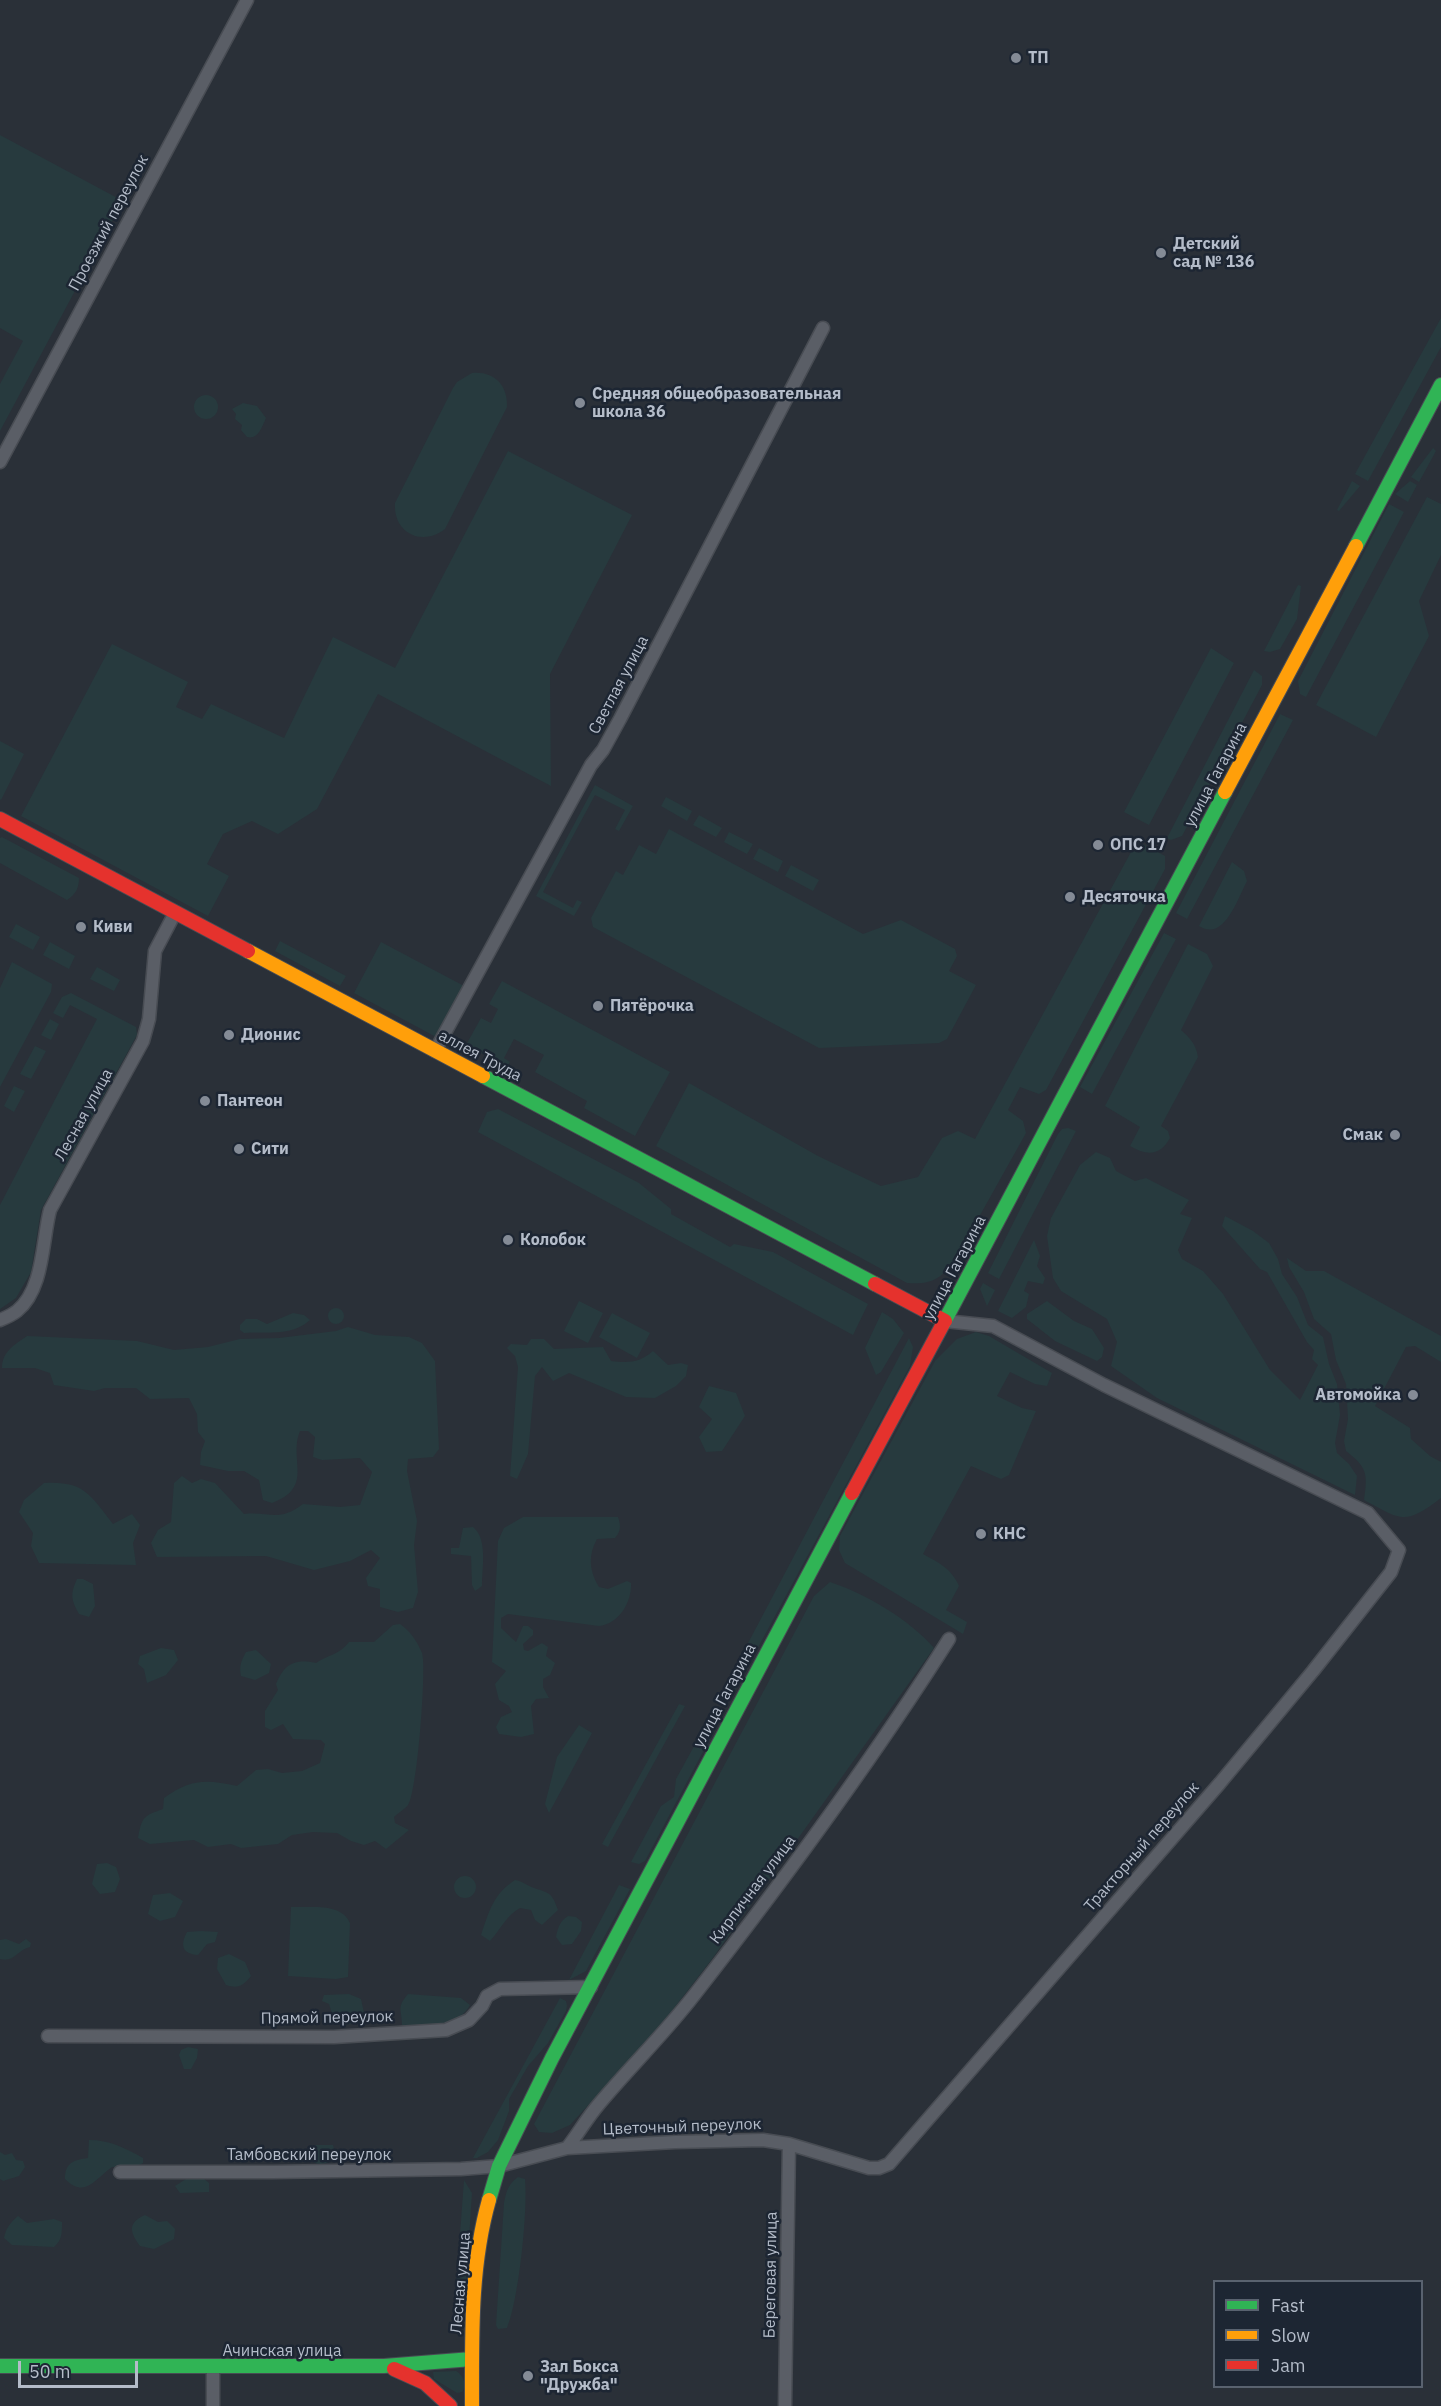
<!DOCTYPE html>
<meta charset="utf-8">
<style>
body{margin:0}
#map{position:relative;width:1441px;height:2406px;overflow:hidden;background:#2a3038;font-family:"IBM Plex Sans",sans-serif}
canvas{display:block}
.legend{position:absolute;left:1213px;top:2280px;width:210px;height:108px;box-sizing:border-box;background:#1d2633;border:2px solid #59626f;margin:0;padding:8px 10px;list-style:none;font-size:18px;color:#b4bcc9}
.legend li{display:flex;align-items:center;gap:12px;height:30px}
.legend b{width:30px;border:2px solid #59626f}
.scale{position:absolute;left:18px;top:2361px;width:120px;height:27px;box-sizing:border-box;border:3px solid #b4bcc9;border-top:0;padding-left:8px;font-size:18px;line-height:21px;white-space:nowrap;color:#b4bcc9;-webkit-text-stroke:4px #1d2633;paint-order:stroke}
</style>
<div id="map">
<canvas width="1441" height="2406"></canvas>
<ul class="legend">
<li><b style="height:8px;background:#30b455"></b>Fast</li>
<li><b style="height:8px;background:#ff9f0a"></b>Slow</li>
<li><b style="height:8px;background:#e5322d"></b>Jam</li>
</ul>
<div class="scale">50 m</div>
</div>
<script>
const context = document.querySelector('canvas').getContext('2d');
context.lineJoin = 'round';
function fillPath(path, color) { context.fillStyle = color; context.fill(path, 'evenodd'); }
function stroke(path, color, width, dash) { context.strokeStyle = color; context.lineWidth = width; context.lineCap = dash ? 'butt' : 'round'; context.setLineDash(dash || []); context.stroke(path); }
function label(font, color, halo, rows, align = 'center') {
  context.font = font + ' "IBM Plex Sans",sans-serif'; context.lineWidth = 5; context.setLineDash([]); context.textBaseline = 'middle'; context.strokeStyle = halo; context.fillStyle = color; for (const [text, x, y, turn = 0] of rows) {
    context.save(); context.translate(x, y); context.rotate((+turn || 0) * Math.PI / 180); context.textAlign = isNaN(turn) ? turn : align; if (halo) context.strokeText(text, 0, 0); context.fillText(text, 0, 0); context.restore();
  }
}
const green = new Path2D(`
 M0,135L123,201L0,431V384L23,341L0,328Z
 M1441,318V347L1368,481L1355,474Z
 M472,373C494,371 508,385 507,407L445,529C422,547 393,533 395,503L453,388L457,382Z
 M194 407a12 12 0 1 1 24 0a12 12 0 1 1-24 0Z
 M243,403L257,406L266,418C262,427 258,440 247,437L241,430L242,425L235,419L236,414L232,409Z
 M1433,448L1436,451L1419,482L1411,477Z
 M508,451L632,515L550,674L551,786L378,694L317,809L278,834L252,821L223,834L207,864L229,876L208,916L21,816L112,644L188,682L176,707L202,719L211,704L284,738L333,637L395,668Z
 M1352,481L1360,486L1339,511L1337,510Z
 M1410,481L1417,485L1408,502L1395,494Z
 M1427,497L1441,504V555L1419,601L1429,636L1376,737L1316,705Z
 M1389,504L1404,512L1306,697L1300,694L1298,681Z
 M1298,585L1301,586L1297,619L1280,649L1270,652L1264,651Z
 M1211,648L1234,663L1149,825L1124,812Z
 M1254,670L1262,676V685L1182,836L1171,840L1167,838Z
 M1280,714L1293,720L1187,919L1176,913Z
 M0,741L24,754L1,800L0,799Z
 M595,785L633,806L619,831L615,829L625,810L595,795L543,892L573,908L577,900L582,902L574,916L536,896Z
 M666,797L692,811L687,821L661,806Z
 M699,815L722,828L716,837L693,825Z
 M669,829L863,934L901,920L955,949L957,956L949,971L976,985L947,1039L939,1043L819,1048L593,927L591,918L616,871L623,875L639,845L656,854Z
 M729,832L753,844L747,854L724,842Z
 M2,837L79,878C79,888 76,894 67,900L0,863V838Z
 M1137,841L1165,856V869L1046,1090L1039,1094L1020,1087L1008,1110L1023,1121L1026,1133L955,1260C941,1279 931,1285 907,1283L656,1146L689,1083L818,1156L881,1186L918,1177L942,1138L958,1131L975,1139Z
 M759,848L783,861L778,872L753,859Z
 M1232,862L1244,871L1247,881C1237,900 1224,942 1199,926Z
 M791,865L819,880L813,891L785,876Z
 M16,924L40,937L33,950L9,937Z
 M1164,933L1176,939L1092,1094L1080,1087Z
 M280,941L346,976L340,986L275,951Z
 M50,942L75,956L69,969L43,955Z
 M381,942L466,987L438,1038L354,993Z
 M1188,944L1207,954L1213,966L1181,1030C1190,1038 1196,1044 1198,1057L1161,1126L1168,1131L1170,1138C1160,1156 1147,1156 1130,1146L1140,1127L1105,1106Z
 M12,962L52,984L51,992L0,1087V988Z
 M97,967L120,980L114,991L90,979Z
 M502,981L670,1072L635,1136L584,1108L587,1101L535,1072L544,1055L514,1039L504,1058L510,1062L507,1067L466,1045L481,1018L491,1023L498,1009L489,1004Z
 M71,993L136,1027L137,1035L41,1210L31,1272L16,1298L0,1309V1205L97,1019L70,1005L63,1018L53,1013L62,997Z
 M50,1019L59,1024L51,1040L41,1035Z
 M35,1046L46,1051L31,1079L20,1074Z
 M14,1086L25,1091L14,1112L4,1106Z
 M498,1109L639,1183L671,1209V1214L730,1247L734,1244L773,1252L868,1304L853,1335L478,1132L487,1112Z
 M1068,1128L1076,1131L999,1279L988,1273L1058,1134L1062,1129Z
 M1096,1152L1110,1158L1116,1171L1135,1181L1146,1178L1189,1200L1180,1214L1192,1218L1178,1250L1182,1259L1203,1271L1223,1294L1270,1370L1300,1400L1318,1365L1312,1359L1314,1350L1307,1342L1267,1272L1260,1269L1222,1226L1225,1216L1253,1231L1269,1243L1278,1259L1282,1274L1297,1297L1308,1325L1323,1337L1329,1364L1337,1384L1340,1415L1335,1443L1337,1453L1349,1464L1357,1476L1355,1495L1157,1398L1111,1366L1117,1342L1107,1319L1061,1291L1053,1278L1047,1236L1051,1218L1080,1165Z
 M1034,1240L1040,1256L1037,1266L1045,1278L1043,1284L1028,1281L1024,1291L1029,1294L1026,1307L1012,1318L998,1311Z
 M1287,1258L1306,1271H1324L1441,1336V1362L1415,1346L1406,1347L1375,1406L1410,1428L1411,1439L1430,1456L1441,1462V1498C1404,1526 1402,1520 1364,1500C1368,1474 1367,1467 1346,1451L1344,1441L1348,1419L1346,1384L1336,1360L1331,1334L1314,1319L1304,1292L1289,1267Z
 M983,1283L995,1290L987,1306L980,1289Z
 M579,1301L603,1313L588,1343L564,1331Z
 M1047,1301L1074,1321L1092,1329L1104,1348L1102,1357L1097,1361L1055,1341L1027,1319V1314Z
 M328 1316a8 8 0 1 1 16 0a8 8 0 1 1-16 0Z
 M882,1312L893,1319L904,1333L881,1372L876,1375L865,1348Z
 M293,1313L304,1315L310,1320C291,1337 267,1331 244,1333L240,1330V1325L246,1319H257L267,1324Z
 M612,1313L650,1333L637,1358L599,1337Z
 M348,1327L375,1335L409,1337L422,1343L435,1361L439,1449L433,1457L408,1459L407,1471L417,1521L414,1545L418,1592L413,1608L398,1612L380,1607V1589L368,1586L366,1578L380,1558L371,1550L350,1561L314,1570L266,1556L157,1557L151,1543L158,1530L171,1522L174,1483L182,1476L192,1483L201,1479L215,1483L244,1514C270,1511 278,1523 303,1504L340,1507L360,1505L372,1472L360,1458L322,1460L313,1457L315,1437L308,1431H300C288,1460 315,1487 272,1503L263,1500L259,1480L244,1471H228L200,1465L201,1452L205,1441L198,1432L197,1414L189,1398L150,1399L136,1388H105L94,1391L54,1385L50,1373L35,1368H2C2,1352 14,1345 27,1336L137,1341L174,1350L208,1347L240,1339L279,1338L336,1331Z
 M976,1332L989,1336L1052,1373L1047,1386L1035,1384L1010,1372L997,1396L1022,1408L1036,1411L1009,1475L1001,1479L971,1466L923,1554C939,1563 951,1568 959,1586L946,1610L967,1622L963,1634L845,1563L839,1550L840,1536L935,1361L957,1339Z
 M909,1338L913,1347L910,1366L734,1692L729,1700L723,1702L718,1700Z
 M531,1339H544L554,1349L603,1347L611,1361C629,1363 639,1363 653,1351L668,1365L681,1363L688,1365L686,1376L676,1386L655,1398L626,1397L569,1373L553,1381L542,1367L535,1376L528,1454L517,1479L510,1476L518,1367L515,1356L507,1348L511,1344L527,1345Z
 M709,1386L736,1393L745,1416L722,1451L706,1452L699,1437L712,1419L699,1407Z
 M44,1483C85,1481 90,1495 113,1524L132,1514L140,1525L133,1543L136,1565L39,1563L31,1546L33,1533L19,1512L24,1500Z
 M523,1517H618C621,1526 621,1531 615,1538L597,1539C588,1555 589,1571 599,1587L608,1589L627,1581L631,1583C632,1602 619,1624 599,1626L508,1614L501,1618V1628L516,1642L523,1626H528L533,1630V1635L523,1644L524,1650L528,1651L542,1643L548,1647L546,1656L555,1663L550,1675L543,1679V1687L549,1698L536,1699L531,1706L534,1734L521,1737L499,1734L496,1727L501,1717L512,1712L509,1706L499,1700L495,1684L506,1671L492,1662L498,1541L504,1528Z
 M473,1527C488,1539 482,1568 482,1586L475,1591L472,1585L471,1556L451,1554V1548H459L463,1528Z
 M77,1579H83L93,1584L95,1606L89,1617L79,1614C71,1600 70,1594 77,1579Z
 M830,1582C866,1594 909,1619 934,1648L712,1959L658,2029L570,2125L552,2133L539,2132L534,2124L814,1596Z
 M400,1624C411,1632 417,1641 422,1653C427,1667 417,1794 408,1805C405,1809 398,1813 394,1817L395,1823L409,1830L386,1849L375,1841L364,1845L351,1841L337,1833L313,1832L292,1835L278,1844L241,1848L231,1844L208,1847L194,1840L150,1844L138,1838C142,1817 143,1816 163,1809L164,1798C190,1779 206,1779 237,1786L256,1770L268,1769L282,1773L302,1771L320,1763L325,1744L321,1740L293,1739L283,1724L271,1730L265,1727V1711L278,1690L276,1684C285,1663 295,1659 316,1663C330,1654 339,1655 349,1642H374L393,1625Z
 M161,1648L174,1650L178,1660L166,1675L147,1683L144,1669L138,1664L140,1656Z
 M256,1650L271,1664L269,1673L255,1680L241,1676C239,1666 241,1661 246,1652Z
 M679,1704L685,1706L608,1847L602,1844Z
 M709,1719L714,1725V1731L645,1861L639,1864L631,1862L661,1806L674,1797L676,1779Z
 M579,1725L592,1733L549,1813L545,1804L557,1757Z
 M107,1863L116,1867L120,1879L115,1892L100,1894L92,1884L97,1864Z
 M454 1887a11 11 0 1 1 22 0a11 11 0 1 1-22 0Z
 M515,1880C523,1881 527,1886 534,1888C550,1893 552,1893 558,1910L542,1925L535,1920L531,1910L520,1908C507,1915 500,1930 490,1941L481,1935C489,1912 493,1894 515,1880Z
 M619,1885L630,1889L586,1971L569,1980Z
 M170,1893L183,1901L175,1917L160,1921L148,1914L153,1895Z
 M291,1907C310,1908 341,1902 350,1923L348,1977L336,1979L288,1976Z
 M568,1916L576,1917L582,1922L581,1931L572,1944L562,1945L556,1937C558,1927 560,1921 568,1916Z
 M201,1931L218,1932L215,1942L207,1944L198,1955C182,1954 180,1945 187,1932Z
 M6,1939L19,1944L26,1939L31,1943L30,1947C17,1950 14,1963 0,1959V1940Z
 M229,1954L245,1962L251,1976C243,1986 238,1989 226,1985L217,1969L218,1958Z
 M349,1994L361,1999L364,2013L358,2022L346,2025L335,2023L329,2004L322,2001L324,1995Z
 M408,1994L461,1998L470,2005C457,2029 425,2025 402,2025C402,2009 396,2008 408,1994Z
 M560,1998L566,2001L567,2006L566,2011L548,2043L528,2066L509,2099V2111L498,2140L488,2152L477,2158H473Z
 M188,2047L198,2049L197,2058L191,2069H184L179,2055L181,2050Z
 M89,2140C110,2140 125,2148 143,2158V2163L137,2166L112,2167C95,2179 85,2199 65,2179C65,2163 73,2160 88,2158Z
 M316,2145H333L336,2157C326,2166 318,2166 307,2159Z
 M0,2152L5,2155L12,2153L16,2160L23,2161L25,2167L19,2176L3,2181L0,2179Z
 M518,2177L525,2179C528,2210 519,2300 507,2328L498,2329L496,2325L504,2203C506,2192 508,2184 518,2177Z
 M203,2178L209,2183V2192L180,2193L175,2186L186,2179Z
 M464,2180L472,2193L464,2316L454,2315Z
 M145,2215L158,2222L167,2221L175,2229L174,2239L154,2249L140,2246C130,2232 127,2223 145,2215Z
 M18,2216L27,2223L54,2219L62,2222C62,2233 62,2240 54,2247L12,2245L4,2238C6,2228 10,2223 18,2216Z
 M456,2371C463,2375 468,2385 462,2392L457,2393L434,2379L433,2372Z`);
const street = new Path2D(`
 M0,462L247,0
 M435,1051L591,765L603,750L620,719L823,328
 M0,1320C5,1318 12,1315 17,1311C44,1289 42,1241 50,1210L143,1041L149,1019L155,951L175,913
 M48,2036L334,2037L446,2030L469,2020L482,2006L487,1996L500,1989L591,1987
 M567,2148C578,2134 587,2118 599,2104C630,2067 665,2033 695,1994C784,1880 871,1762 949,1639
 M120,2172H273L461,2169L499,2166L567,2148L675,2142L763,2140L789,2144L869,2168H879L889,2164L1220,1783L1313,1671L1391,1572L1399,1550L1368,1513L1104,1385L993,1326L945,1321
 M213,2406V2367
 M785,2406L789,2144`);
const fast = new Path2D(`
 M1356,546L1441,385
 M483,1076L875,1284
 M943,1324L1225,792
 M489,2200L499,2166L552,2058L852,1493
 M0,2366H384L472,2359`);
const slow = new Path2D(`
 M1225,792L1356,546
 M248,951L483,1076
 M472,2406C472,2338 470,2267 489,2200`);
const jam = new Path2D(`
 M0,819L248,951
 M875,1284L945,1321
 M852,1493L943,1324
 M394,2369L425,2383L450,2406`);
const markers = [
 [1016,58,6,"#848b96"],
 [1161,253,6,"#848b96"],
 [580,403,6,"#848b96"],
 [1098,845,6,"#848b96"],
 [1070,897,6,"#848b96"],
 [81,927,6,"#848b96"],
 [598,1006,6,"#848b96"],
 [229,1035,6,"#848b96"],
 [205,1101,6,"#848b96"],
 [1395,1135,6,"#848b96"],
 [239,1149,6,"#848b96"],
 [508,1240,6,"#848b96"],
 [1413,1395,6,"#848b96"],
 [981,1534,6,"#848b96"],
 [528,2376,6,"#848b96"]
];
const poiNames = [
 ["ТП",1028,58],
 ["Детский",1173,244],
 ["сад № 136",1173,262],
 ["Средняя общеобразовательная",592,394],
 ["школа 36",592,412],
 ["ОПС 17",1110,845],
 ["Десяточка",1082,897],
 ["Киви",93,927],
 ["Пятёрочка",610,1006],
 ["Дионис",241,1035],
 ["Пантеон",217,1101],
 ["Смак",1383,1135,"right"],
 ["Сити",251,1149],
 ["Колобок",520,1240],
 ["Автомойка",1401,1395,"right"],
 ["КНС",993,1534],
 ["Зал Бокса",540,2367],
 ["\"Дружба\"",540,2385]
];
const streetNames = [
 ["Проезжий переулок",109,223,-62],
 ["Светлая улица",619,685,-62],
 ["улица Гагарина",1216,775,-62],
 ["аллея Труда",480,1056,28],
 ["Лесная улица",84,1115,-61],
 ["улица Гагарина",955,1268,-62],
 ["улица Гагарина",725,1696,-62],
 ["Тракторный переулок",1142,1847,-49],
 ["Кирпичная улица",753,1890,-53],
 ["Прямой переулок",327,2018,-1],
 ["Цветочный переулок",682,2127,-2],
 ["Тамбовский переулок",309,2155],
 ["Береговая улица",771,2275,-89],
 ["Лесная улица",461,2283,-85],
 ["Ачинская улица",282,2351]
];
fillPath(green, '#273a3e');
stroke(street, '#484c53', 15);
stroke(fast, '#484c53', 16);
stroke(slow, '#484c53', 16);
stroke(jam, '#484c53', 16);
stroke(street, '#5a5e66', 12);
stroke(fast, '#30b455', 14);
stroke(slow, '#ff9f0a', 14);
stroke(jam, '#e5322d', 14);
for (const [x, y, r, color] of markers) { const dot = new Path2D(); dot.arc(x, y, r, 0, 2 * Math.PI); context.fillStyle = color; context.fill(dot); stroke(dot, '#1d2633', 2); }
label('bold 16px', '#b4bcc9', '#1d2633', poiNames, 'left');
label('16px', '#b4bcc9', '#1d2633', streetNames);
</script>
